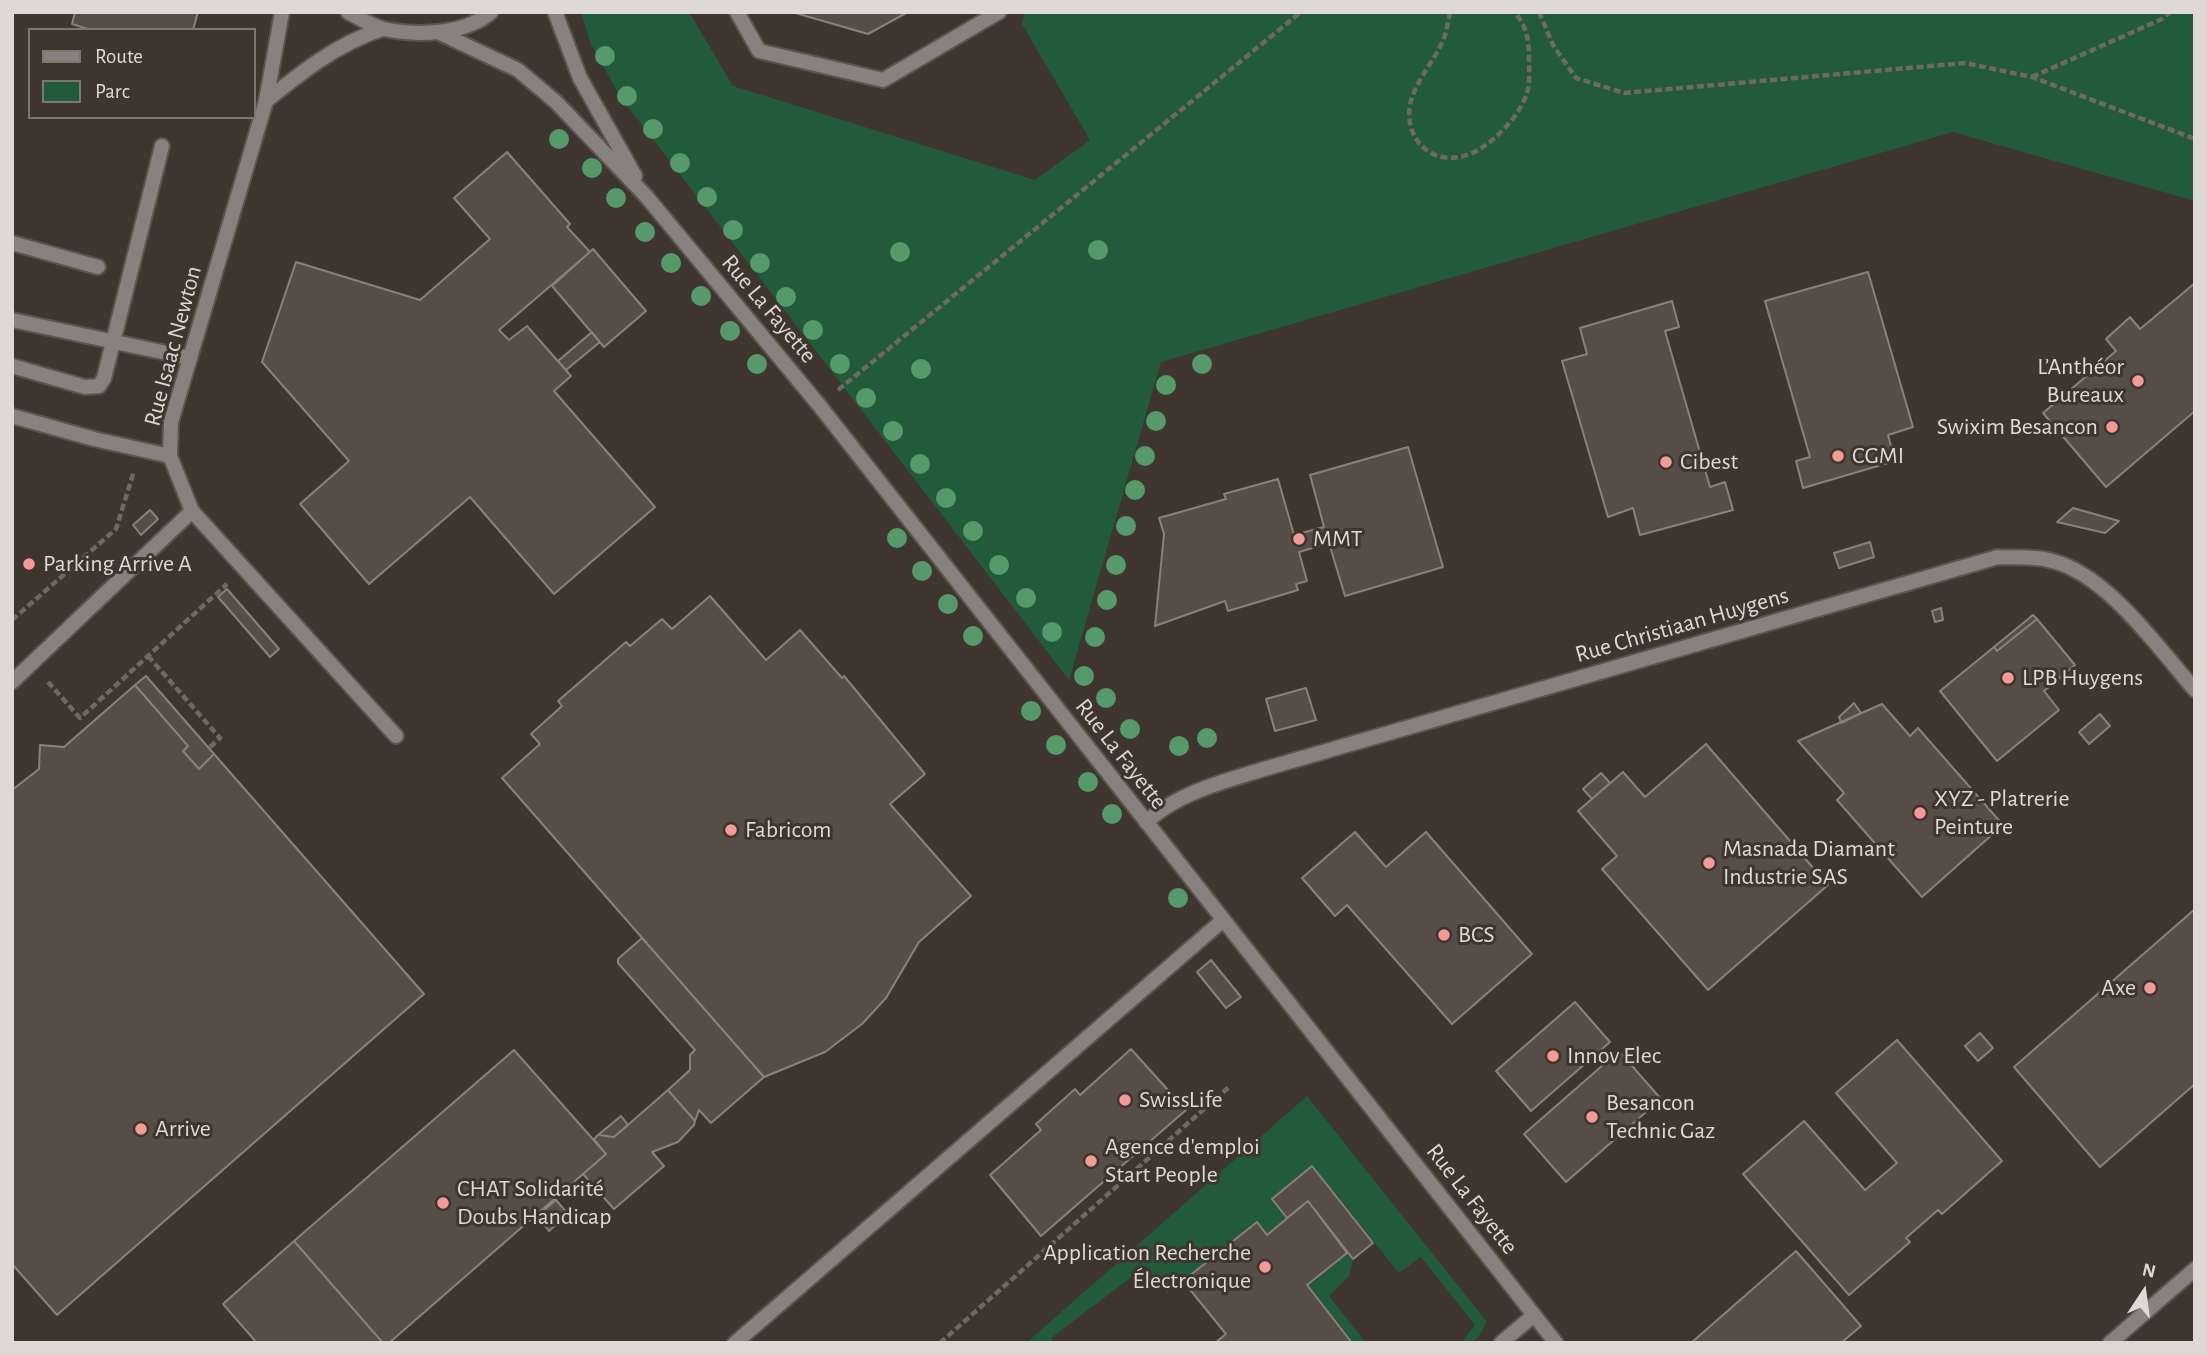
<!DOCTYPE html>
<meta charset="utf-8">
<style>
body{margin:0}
#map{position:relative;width:2207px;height:1355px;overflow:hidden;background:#3e352e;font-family:"Alegreya Sans",sans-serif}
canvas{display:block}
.frame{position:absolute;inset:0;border:14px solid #ded9d4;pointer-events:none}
.legend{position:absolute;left:28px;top:28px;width:228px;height:91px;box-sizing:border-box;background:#3e352e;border:2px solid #7e7770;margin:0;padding:9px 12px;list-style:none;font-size:21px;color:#ded9d4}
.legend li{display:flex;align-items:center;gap:14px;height:35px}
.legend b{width:35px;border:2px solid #7e7770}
.north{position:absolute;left:2109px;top:1257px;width:70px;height:70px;-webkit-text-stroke:5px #3e352e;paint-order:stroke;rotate:13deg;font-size:19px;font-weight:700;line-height:28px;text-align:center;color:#ded9d4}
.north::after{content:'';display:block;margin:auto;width:24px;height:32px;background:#ded9d4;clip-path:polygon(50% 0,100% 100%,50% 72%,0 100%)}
</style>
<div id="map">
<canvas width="2207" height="1355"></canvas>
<div class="frame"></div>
<ul class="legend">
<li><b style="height:9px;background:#878180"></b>Route</li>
<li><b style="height:19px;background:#215b39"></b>Parc</li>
</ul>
<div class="north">N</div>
</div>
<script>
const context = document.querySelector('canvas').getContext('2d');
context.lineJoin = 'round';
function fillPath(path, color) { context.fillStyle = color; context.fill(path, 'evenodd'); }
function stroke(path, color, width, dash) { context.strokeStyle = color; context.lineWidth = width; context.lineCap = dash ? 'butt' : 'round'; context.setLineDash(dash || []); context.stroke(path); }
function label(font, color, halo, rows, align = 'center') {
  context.font = font + ' "Alegreya Sans",sans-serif'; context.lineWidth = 6; context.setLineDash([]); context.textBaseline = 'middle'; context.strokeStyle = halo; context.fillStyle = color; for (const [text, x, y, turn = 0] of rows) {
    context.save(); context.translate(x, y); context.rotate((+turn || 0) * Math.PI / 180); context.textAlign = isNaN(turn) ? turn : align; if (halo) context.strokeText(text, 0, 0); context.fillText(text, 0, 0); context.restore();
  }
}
const green = new Path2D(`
 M581,12H689L733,86L1035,180L1090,140L1022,24L1025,12H2195V201L1953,132L1161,362L1069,680L619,95L591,44Z
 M1307,1096L1487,1322C1479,1336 1478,1343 1461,1343L1475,1325L1421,1257L1399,1273L1312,1166L1272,1198L1287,1218L1267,1235L1257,1222L1167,1293L1146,1266L1051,1338L1054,1343H1026Z
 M1347,1253L1353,1259L1349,1276L1329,1296L1366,1343H1352L1307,1285Z`);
const building = new Path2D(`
 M75,12H198L193,30H91L72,24Z
 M792,12H908L868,34Z
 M507,152L570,224L567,227L590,252L499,330L509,340L527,326L571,376L554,391L655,507L554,594L470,497L369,584L300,504L349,461L262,362L296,262L420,300L490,239L454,198Z
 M593,249L646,311L604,347L552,286Z
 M1868,272L1913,427L1888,435L1895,461L1803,488L1796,461L1810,457L1765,301Z
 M2195,283V411L2106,487L2043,413L2116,351L2106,339L2130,317L2140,329Z
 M1672,301L1679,327L1665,331L1710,487L1725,482L1733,510L1640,535L1633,508L1608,517L1562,361L1587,354L1580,328Z
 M592,332L600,342L566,370L558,361Z
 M1408,447L1443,567L1345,596L1329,543L1299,552L1307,581L1296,584L1298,590L1228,611L1225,601L1155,626L1164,534L1159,518L1226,499L1224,494L1278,479L1294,535L1324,527L1310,475Z
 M2073,508L2119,521L2105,533L2057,522Z
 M150,510L158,519L141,535L133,525Z
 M1870,542L1874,557L1839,568L1834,553Z
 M227,589L279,649L270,657L218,597Z
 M710,596L766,660L800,630L842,678L844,676L925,774L890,804L971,896L919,942L886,998L862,1024L825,1052L764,1077L502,778L540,744L531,734L562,706L558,701L626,642L630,646L662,619L672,629Z
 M1941,608L1943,620L1935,622L1932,611Z
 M2033,615L2037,619L1997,651L1994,647Z
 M2037,619L2075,665L2044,691L2059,710L1997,761L1940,691L1994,647L1997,651Z
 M146,676L214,754L199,769L183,751L188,746L135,685Z
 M135,685L188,746L183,751L199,769L214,754L424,994L57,1315L12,1264V790L39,769L40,745L64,747Z
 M1306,688L1316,720L1275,731L1266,699Z
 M1854,703L1861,713L1841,723L1839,717Z
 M1882,704L1910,736L1918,728L2003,825L1922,897L1837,800L1844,793L1798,741Z
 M2100,714L2110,726L2089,744L2079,732Z
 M1706,744L1828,885L1708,990L1602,869L1617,856L1578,811L1623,772L1645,797Z
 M1601,773L1610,783L1592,799L1583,789Z
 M1355,832L1386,867L1426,832L1532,954L1452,1024L1347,905L1335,916L1302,878Z
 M2195,909V1084L2100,1167L2014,1067Z
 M642,938L764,1077L711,1123L699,1110L695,1121L668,1090L690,1070V1055L695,1050L618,963V959Z
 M1211,960L1241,997L1226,1008L1197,972Z
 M1575,1002L1610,1042L1531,1111L1496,1071Z
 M1980,1033L1993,1048L1978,1061L1965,1046Z
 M1897,1040L2002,1161L1942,1214L1938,1210L1906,1238L1910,1242L1849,1295L1743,1174L1804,1121L1865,1190L1897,1163L1836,1093Z
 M1131,1049L1186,1110L1041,1236L990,1175L1041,1130L1036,1124L1075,1089L1080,1095Z
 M514,1050L606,1154L389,1343H383L294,1241Z
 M1619,1051L1661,1099L1566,1182L1524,1134Z
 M668,1090L695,1121L694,1125L678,1142L652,1152L664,1166L614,1209L583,1174L606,1154L594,1139L598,1135L614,1137Z
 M621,1116L628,1125L614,1137L598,1135Z
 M1312,1166L1373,1243L1353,1259L1308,1201L1287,1218L1272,1199Z
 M556,1200L568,1214L549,1231L537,1216Z
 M1308,1201L1347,1253L1307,1285L1352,1343H1215L1226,1334L1183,1281L1257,1222L1267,1235Z
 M294,1241L383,1343H257L223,1304Z
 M1796,1251L1861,1326L1841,1343H1691Z`);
const path = new Path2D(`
 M1450,12C1448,21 1447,30 1444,38C1435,61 1415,81 1410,105C1404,141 1434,168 1470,154C1492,145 1520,116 1527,93C1530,83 1529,72 1529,61C1529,42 1528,27 1514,12
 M1539,12L1553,45L1576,78L1624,93L1965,63L2032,77L2195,139
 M2032,77L2162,19L2170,12
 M838,390L1301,12
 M12,620L116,529L134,471
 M148,656L220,738L209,748
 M48,682L80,718L227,584
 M940,1343L1229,1087`);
const lane = new Path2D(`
 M737,12L759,51L883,80L999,12
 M12,243L98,267
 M12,320L190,358
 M12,366L85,387L99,386L104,378L162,146
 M12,416L94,439L170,456
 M12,682L192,511
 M735,1343L1222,921
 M1501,1343L1534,1315`);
const street = new Path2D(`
 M282,12L266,101L171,422L170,456L192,511L396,736
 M348,12C359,18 372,26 384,29C416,36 465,35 491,12
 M555,12L580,78L635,176
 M440,33L518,70L556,102L646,196L819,405L1556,1343
 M266,101C303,71 337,44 382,29
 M1146,822C1180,792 1222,782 1264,769L1998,557C2015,558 2036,556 2052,561C2107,574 2159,649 2195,690
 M2110,1343L2195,1269`);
const trees = [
 [605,56],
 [627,96],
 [653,129],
 [559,139],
 [680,163],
 [592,168],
 [707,197],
 [616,198],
 [733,230],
 [645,232],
 [1098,250],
 [900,252],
 [671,263],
 [760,263],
 [701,296],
 [786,297],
 [813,330],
 [730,331],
 [757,364],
 [840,364],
 [1202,364],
 [921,369],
 [1166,385],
 [866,398],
 [1156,421],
 [893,431],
 [1145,456],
 [920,464],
 [1135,490],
 [946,498],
 [1126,526],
 [973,531],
 [897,538],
 [999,565],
 [1116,565],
 [922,571],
 [1026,598],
 [1107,600],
 [948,604],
 [1052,632],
 [973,636],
 [1095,637],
 [1084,676],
 [1106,698],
 [1031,711],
 [1130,729],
 [1207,738],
 [1056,745],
 [1179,746],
 [1088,782],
 [1112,814],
 [1178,898]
];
const markers = [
 [2138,381,7,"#f59b97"],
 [2112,427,7,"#f59b97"],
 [1838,456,7,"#f59b97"],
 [1666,462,7,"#f59b97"],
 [1299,539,7,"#f59b97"],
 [29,564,7,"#f59b97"],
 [2008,678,7,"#f59b97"],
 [1920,813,7,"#f59b97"],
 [731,830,7,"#f59b97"],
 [1709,863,7,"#f59b97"],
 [1444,935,7,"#f59b97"],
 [2150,988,7,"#f59b97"],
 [1553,1056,7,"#f59b97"],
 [1125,1100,7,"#f59b97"],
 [1592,1117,7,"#f59b97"],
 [141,1129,7,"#f59b97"],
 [1091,1161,7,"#f59b97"],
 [443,1203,7,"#f59b97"],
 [1265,1267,7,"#f59b97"]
];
const streetNames = [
 ["Rue La Fayette",769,309,50],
 ["Rue Isaac Newton",173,346,-75],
 ["Rue Christiaan Huygens",1682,625,-16],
 ["Rue La Fayette",1121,754,52],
 ["Rue La Fayette",1472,1199,52]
];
const poiNames = [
 ["L’Anthéor",2124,367,"right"],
 ["Bureaux",2124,395,"right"],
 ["Swixim Besancon",2098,427,"right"],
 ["CGMI",1852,456],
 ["Cibest",1680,462],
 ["MMT",1313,539],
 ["Parking Arrive A",43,564],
 ["LPB Huygens",2022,678],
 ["XYZ - Platrerie",1934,799],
 ["Peinture",1934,827],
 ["Fabricom",745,830],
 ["Masnada Diamant",1723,849],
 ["Industrie SAS",1723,877],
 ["BCS",1458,935],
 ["Axe",2136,988,"right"],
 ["Innov Elec",1567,1056],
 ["SwissLife",1139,1100],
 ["Besancon",1606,1103],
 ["Technic Gaz",1606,1131],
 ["Arrive",155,1129],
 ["Agence d'emploi",1105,1147],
 ["Start People",1105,1175],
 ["CHAT Solidarité",457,1189],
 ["Doubs Handicap",457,1217],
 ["Application Recherche",1251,1253,"right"],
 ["Électronique",1251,1281,"right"]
];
fillPath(green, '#215b39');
fillPath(building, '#564d46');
stroke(building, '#8b8179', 2);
stroke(lane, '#5b534c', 18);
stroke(street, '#5b534c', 18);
stroke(path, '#706962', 4.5, [7, 3.5]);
stroke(lane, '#878180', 14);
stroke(street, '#878180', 14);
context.fillStyle = '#56996b';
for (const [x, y] of trees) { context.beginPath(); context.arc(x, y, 10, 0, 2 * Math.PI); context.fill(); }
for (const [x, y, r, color] of markers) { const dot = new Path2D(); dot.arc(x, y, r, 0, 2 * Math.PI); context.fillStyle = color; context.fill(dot); stroke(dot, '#3e352e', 2.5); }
label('24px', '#ded9d4', '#3e352e', streetNames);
label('24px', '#ded9d4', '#3e352e', poiNames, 'left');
</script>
